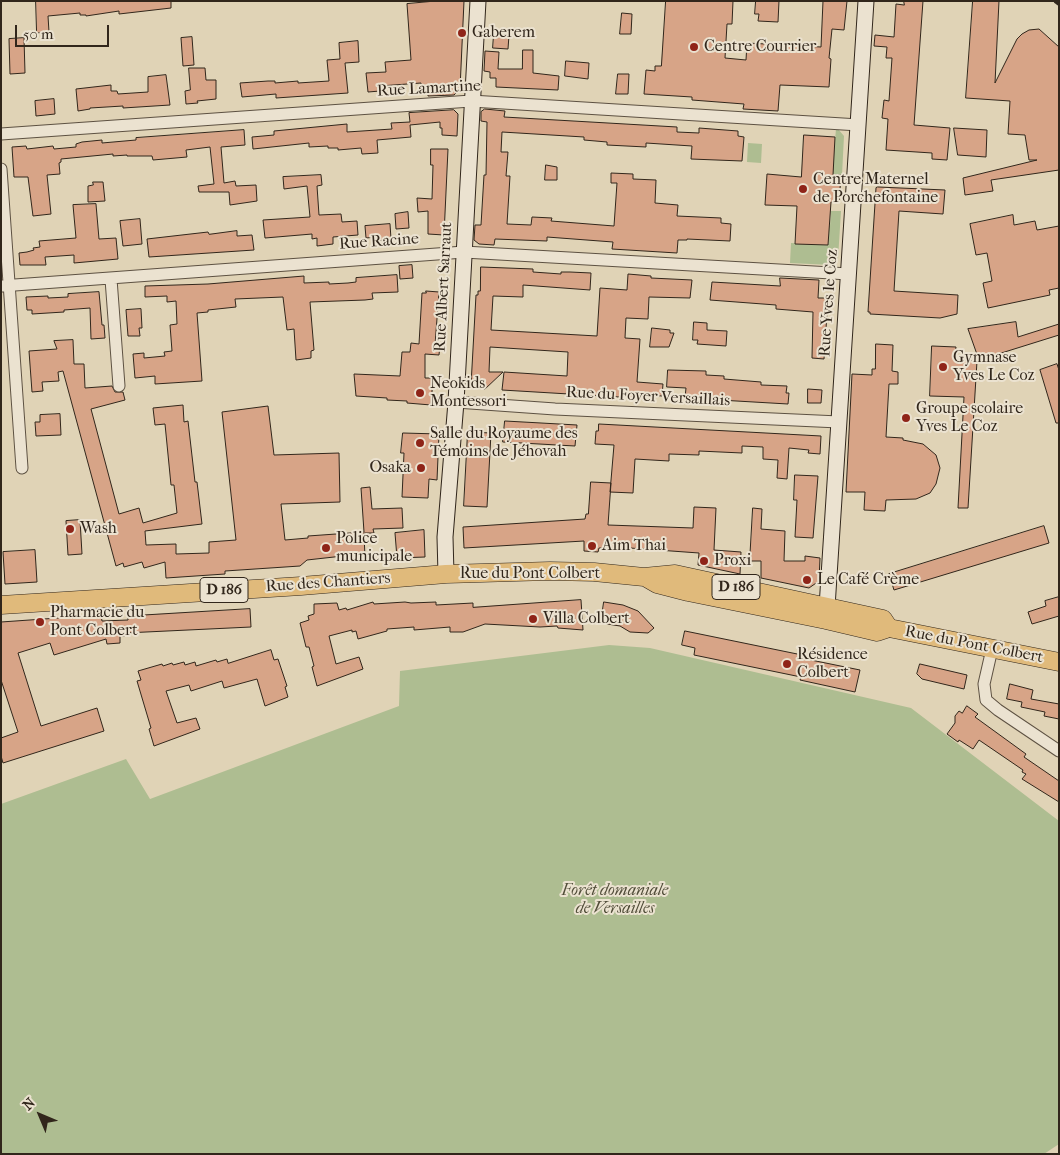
<!DOCTYPE html>
<meta charset="utf-8">
<style>
body{margin:0}
#map{position:relative;width:1060px;height:1155px;overflow:hidden;background:#e0d3b6;font-family:"IM FELL French Canon",serif}
canvas{display:block}
.frame{position:absolute;inset:0;border:2px solid #31261b;pointer-events:none}
.north{position:absolute;left:15px;top:1090px;width:50px;height:50px;-webkit-text-stroke:4px #ebe2d0;paint-order:stroke;rotate:315deg;font-size:14px;font-weight:700;line-height:20px;text-align:center;color:#31261b}
.north::after{content:'';display:block;margin:auto;width:18px;height:22px;background:#31261b;clip-path:polygon(50% 0,100% 100%,50% 72%,0 100%)}
.scale{position:absolute;left:15px;top:25px;width:94px;height:22px;box-sizing:border-box;border:2px solid #31261b;border-top:0;padding-left:6px;font-size:15px;line-height:18px;white-space:nowrap;color:#31261b;-webkit-text-stroke:4px #ebe2d0;paint-order:stroke}
</style>
<div id="map">
<canvas width="1060" height="1155"></canvas>
<div class="frame"></div>
<div class="north">N</div>
<div class="scale">50 m</div>
</div>
<script>
const context = document.querySelector('canvas').getContext('2d');
context.lineJoin = 'round';
function fillPath(path, color) { context.fillStyle = color; context.fill(path, 'evenodd'); }
function stroke(path, color, width, dash) { context.strokeStyle = color; context.lineWidth = width; context.lineCap = dash ? 'butt' : 'round'; context.setLineDash(dash || []); context.stroke(path); }
function label(font, color, halo, rows, align = 'center') {
  context.font = font + ' "IM FELL French Canon",serif'; context.lineWidth = 4; context.setLineDash([]); context.textBaseline = 'middle'; context.strokeStyle = halo; context.fillStyle = color; for (const [text, x, y, turn = 0] of rows) {
    context.save(); context.translate(x, y); context.rotate((+turn || 0) * Math.PI / 180); context.textAlign = isNaN(turn) ? turn : align; if (halo) context.strokeText(text, 0, 0); context.fillText(text, 0, 0); context.restore();
  }
}
const green = new Path2D(`
 M836,129H838L844,136L842,175L818,174L834,151Z
 M748,143L762,144L761,163L747,162Z
 M831,211H841L838,259L831,265L790,263L791,243L828,245L829,232H826V226H830Z
 M609,645L650,648L911,708L1059,821V1144L1044,1154H1V804L126,759L150,799L399,706L400,671Z`);
const building = new Path2D(`
 M36,1H171V8L119,14V11L86,16V15H80V13L48,16L49,32L37,33Z
 M436,1H464L460,89L454,95L428,96V86L422,87L421,83L380,86V91L368,92L366,73L386,72L385,62L411,60L407,4Z
 M666,1H733L732,24H727L725,58L746,60L747,43L821,47L823,1H847L844,30L832,29L829,58L831,59L829,87L780,85L778,111L743,109L744,104L692,100V97L644,94L646,70L655,71V66H661Z
 M756,1H779L778,22L758,21L759,14H755Z
 M904,1H923L914,125L950,128L947,160L932,159V153L886,150L888,119L882,118L884,100L889,101L892,58H886L887,47L874,46L875,35L894,37L896,4L904,5Z
 M973,1H999L995,83L1017,39L1022,34L1029,30L1039,29L1059,47V170L991,180L993,191L965,195L963,178L1037,160H1029L1025,135L1008,134L1010,101L966,98Z
 M622,13L632,14L631,34H620Z
 M494,34L509,35L508,49L493,48Z
 M192,37L194,65L183,66L181,38Z
 M24,38L25,73L10,74L9,39Z
 M358,41L359,62L345,63L348,93L276,98V94L242,97L240,83L268,81H275V83L298,81V83L329,81L327,60L340,59L339,43Z
 M523,50H533V73L559,76L558,90L496,87V78H490V72L484,71L485,51L499,52L498,69H522Z
 M566,61L589,63L588,79L565,76Z
 M189,68H205L206,80H216V99L197,101L198,103L186,104L185,91L190,90Z
 M618,74H629L628,94H616Z
 M166,75L170,105L123,108V106L90,108V109L78,111L76,89L111,85V91H117L118,94L148,92V77Z
 M54,99L55,114L36,116L35,101Z
 M485,109L505,111L504,117L677,127V132L699,133V128L738,131V136L744,137L742,161L691,159L692,146L646,143V147L607,145V142L584,140V137L502,132L501,152H508L506,176H510L507,224L531,225L532,217L552,218L551,221L614,226L617,183H611V173L633,174V179L656,180L655,203L678,205L677,216L721,218V223L731,224L730,241L687,239V240H678L677,253L612,249L613,242L547,237V241L495,239L494,245L479,244L474,240L475,225H481L484,175H486L487,122L481,121V112Z
 M454,110L458,114L457,136L442,135V128H440V122L410,125L411,137L377,140L378,153L362,154L361,148L338,150V148H328V146L309,147V143L253,149L252,137L274,135V131L347,124V132L392,129L391,123L410,122L409,113Z
 M954,128L987,130L986,157L958,155Z
 M244,130L245,145L221,147L224,183L235,181L236,186L256,185L257,201L230,205L229,192H199L198,186L214,184L210,147L186,150L187,157L153,160L152,156H127V155L113,156V154L61,159V162L59,163L60,174L47,175L51,214L33,216L28,177H14L12,147L26,146L27,149L53,146L54,149L76,147V144L82,142L102,140V143L136,140V138Z
 M804,135L835,137L833,175H841L839,203L831,202L828,245L795,244L797,206L765,205L767,174L801,177Z
 M431,149H448L444,235L428,234V211L418,212L417,198L432,199L433,165H431Z
 M546,165L557,167V180H545Z
 M321,175L322,185L317,186L319,215L341,214L342,222L357,221L358,235L333,237V244L317,246V238L312,239V234L265,238L263,220L310,217L307,186L284,189L283,177Z
 M93,182H103L105,201L88,202V186L93,185Z
 M878,187L945,190L943,214L899,211L894,291L958,295L957,314L940,318L870,314V312H868L876,188Z
 M96,204L99,239L116,238L118,259L74,263V255L45,257L46,265H20L19,253L27,252L34,250L33,248L40,247L39,241L76,238L73,205Z
 M408,212L409,228L396,229L395,214Z
 M1013,215L1014,225L1035,221L1037,230L1059,226V288L1049,290L1050,295L988,308L983,283L992,281L987,253L976,255L970,224Z
 M140,219L142,244L123,246L120,221Z
 M390,224L391,239L376,241V237L366,238L365,226Z
 M237,231V236L252,235L254,250L149,257L147,239L208,232L209,234Z
 M412,265L413,278L400,279L399,266Z
 M481,267L533,269V272L561,274V272H570L591,273L590,290L523,285V297L493,296L491,330L597,336L600,288L627,290L628,274L651,276V278L692,280L690,298L649,297L648,319L626,318L625,338L640,339L637,382L663,384L662,396L636,394V398L502,390L504,372L567,376L568,352L490,347L489,372H503L485,389L474,388L471,385L476,295H478V291H480Z
 M397,275L398,292L372,293L373,299L365,300L310,302L314,350L311,351V358L296,360L294,329L287,330L283,297L235,299L236,307L208,310V312L197,313L202,381L155,384V376L135,378L133,354L144,353V358L165,356L164,352L172,351L170,325L177,324L176,301L167,302V296L145,297V286L208,284L304,276V283L329,282V284L348,283L356,282V278Z
 M780,278L819,280L818,298H828L824,359L812,358L813,312L776,309V305L710,300L712,282L780,286Z
 M426,291L439,292L435,345H440L439,355L425,354V378H433L431,405L407,403V401L387,400V398L356,396L354,374L400,376L402,352H410L411,343L419,344L422,293H426Z
 M99,292L102,325H104L105,338L91,339L90,308L64,310V312L32,314V310H27L26,297L48,296V298L68,297V294Z
 M141,309L142,328H139L140,336H128L126,310Z
 M694,322L707,323V330L727,331L726,346L697,344L698,340H693Z
 M1016,322L1018,337L1059,324V335L979,360L968,329Z
 M652,328L670,330V333H674L669,347H650Z
 M73,340L74,364H84L85,388L112,386L115,392H123L125,400L91,409L119,514L139,508L143,523L177,513L174,485H171L165,424L155,425L153,408L183,405L184,422L188,421L195,482H197L202,524L145,531L146,545L176,544V554L209,553V542L236,540L222,412L268,406L274,455L339,453L340,502L281,504L285,540L308,538V536L364,532L361,488L370,487L372,509L402,508L403,528L373,529L374,533H364L365,558L343,560V556L307,560L300,566L225,571V574L166,578L165,562L144,568L142,562L124,567L123,563L116,566L63,371L58,372L59,381L42,382L43,391L32,392L29,351L57,349L54,341Z
 M876,344L893,345L892,371L898,372V384H889L886,437L903,438V440L923,444L936,455L940,468L936,484L930,493L916,499L886,500L885,511L864,510L865,492H846L852,374L872,375V369H875Z
 M932,346L956,347L955,360L977,361L968,508H958L964,397L930,396Z
 M1057,364L1059,370V423H1056L1040,370Z
 M668,370L706,371V375L724,376V379L761,382V385L787,386L786,393H789L788,404L685,398L686,388L667,387Z
 M808,389L822,390L821,403H808Z
 M60,414L61,435L36,436L35,422H40V415Z
 M505,421L577,425L575,446L503,442Z
 M599,424L821,436L820,454L808,453L809,450L789,448L787,479L777,478L778,460L763,459V447L742,446V453L699,451V455L669,454V461L635,459L633,493L610,492L614,445L595,444L596,431H598Z
 M468,432L491,433L487,507L464,506Z
 M403,433L439,434L437,480L429,479L428,498L402,497L404,453H401Z
 M795,475L818,476L813,538L795,537L797,500H794Z
 M591,482L611,483L608,525L693,528L694,507L716,508L714,550L741,552L740,574L698,565L699,553L616,547L615,549L599,548L598,552L584,551V541L464,548L463,527L585,519L586,514H588Z
 M753,508L762,509L761,529L785,531L784,561H805V556L820,558L819,581L809,588L761,578V561H750Z
 M80,520L82,554L68,555L66,521Z
 M1044,526L1049,543L894,590L889,574Z
 M424,530L425,557L397,558L395,533Z
 M35,550L37,582L5,584L3,552Z
 M1059,597V616L1032,624L1028,612L1046,606L1045,601Z
 M581,600L583,630L558,628L557,626L540,627L485,624L463,632H450V627L414,630V627L387,629V631L358,639L356,631L352,632V630L329,636L336,664L359,657L363,669L317,686L312,667L314,666L309,647H306L300,623L309,620L308,616L314,614V604L337,603L339,610L346,608L347,610L373,602L374,604L405,602L411,603L436,602V605L473,603V607Z
 M604,602L623,605L638,611L654,628L648,633L630,632L620,626L601,623Z
 M250,609L251,627L125,633V636H120V643L107,644L106,639L54,655L50,643L18,653L41,726L97,708L104,731L3,763L1,756V738L18,732L1,680V622L101,615L102,621L128,620V613H137L138,615Z
 M685,631L807,656L806,659L860,670L855,692L800,680L801,677L694,655L695,648L682,645Z
 M271,650L274,660L278,659L287,686L285,687L288,697L265,706L257,679L224,688L222,681L191,691L189,685L166,691L177,723L196,718L200,729L154,746L149,729L151,728L137,681L141,680L138,671L162,664L163,666L172,663L173,665L184,662L185,665L195,662L196,666L216,660L217,662L227,659L228,663Z
 M920,664L967,675L964,689L922,679L917,674Z
 M1010,684L1033,690L1031,699L1059,704V719L1044,716L1045,712L1021,707L1022,702L1007,699Z
 M967,706L978,714L975,717L1026,754L1024,757L1059,781V802L1022,779L1026,774L1022,772L1023,770L979,740L973,749L959,740L958,742L947,734L955,723V716L959,711L962,713Z`);
const street = new Path2D(`
 M1,134L471,101L859,125
 M1,169L22,468
 M111,279L119,386
 M1,286L464,252L849,274
 M456,402L555,409L839,422
 M992,649L984,684L986,700L998,710L1059,751`);
const secondary = new Path2D(`
 M446,574L445,537L456,402L478,1
 M827,607L866,1`);
const primary = new Path2D(`
 M645,577L657,584L688,592L826,620L877,632L889,628L1059,662
 M1,605L301,586L446,574L550,571L594,572L644,577L675,574L883,619L889,628`);
const rail = new Path2D(`
 M1055,1L1059,4`);
const markers = [
 [462,33,5,"#8f2418"],
 [694,47,5,"#8f2418"],
 [803,189,5,"#8f2418"],
 [943,367,5,"#8f2418"],
 [420,393,5,"#8f2418"],
 [906,418,5,"#8f2418"],
 [420,443,5,"#8f2418"],
 [421,468,5,"#8f2418"],
 [70,529,5,"#8f2418"],
 [592,546,5,"#8f2418"],
 [326,548,5,"#8f2418"],
 [704,561,5,"#8f2418"],
 [807,580,5,"#8f2418"],
 [533,619,5,"#8f2418"],
 [40,622,5,"#8f2418"],
 [787,664,5,"#8f2418"]
];
const shields = [
 [736,587,48],
 [224,590,48]
];
const shieldNames = [
 ["D 186",736,587],
 ["D 186",224,590]
];
const poiNames = [
 ["Gaberem",472,33],
 ["Centre Courrier",704,47],
 ["Centre Maternel",813,180],
 ["de Porchefontaine",813,198],
 ["Gymnase",953,358],
 ["Yves Le Coz",953,376],
 ["Neokids",430,384],
 ["Montessori",430,402],
 ["Groupe scolaire",916,409],
 ["Yves Le Coz",916,427],
 ["Salle du Royaume des",430,434],
 ["Témoins de Jéhovah",430,452],
 ["Osaka",411,468,"right"],
 ["Wash",80,529],
 ["Police",336,539],
 ["municipale",336,557],
 ["Aim Thai",602,546],
 ["Proxi",714,561],
 ["Le Café Crème",817,580],
 ["Pharmacie du",50,613],
 ["Pont Colbert",50,631],
 ["Villa Colbert",543,619],
 ["Résidence",797,655],
 ["Colbert",797,673]
];
const streetNames = [
 ["Rue Lamartine",429,89,-3],
 ["Rue Racine",379,242,-4],
 ["Rue Albert Sarraut",444,287,-87],
 ["Rue Yves le Coz",829,303,-86],
 ["Rue du Foyer Versaillais",648,397,3],
 ["Rue du Pont Colbert",530,574],
 ["Rue des Chantiers",328,583,-4],
 ["Rue du Pont Colbert",974,645,11]
];
const parkNames = [
 ["Forêt domaniale",615,891],
 ["de Versailles",615,909]
];
fillPath(green, '#aebd91');
fillPath(building, '#d7a487');
stroke(building, '#31261b', 1);
stroke(street, '#5d5142', 13);
stroke(secondary, '#31261b', 17);
stroke(primary, '#31261b', 19);
stroke(street, '#ebe2d0', 11);
stroke(secondary, '#ebe2d0', 15);
stroke(primary, '#e0ba7b', 18);
stroke(rail, '#31261b', 4, [9, 9]);
for (const [x, y, r, color] of markers) { const dot = new Path2D(); dot.arc(x, y, r, 0, 2 * Math.PI); context.fillStyle = color; context.fill(dot); stroke(dot, '#ebe2d0', 2); }
for (const [x, y, w] of shields) { const box = new Path2D(); box.roundRect(x - w / 2, y - 12.5, w, 25, 4); context.fillStyle = '#ebe2d0'; context.fill(box); stroke(box, '#31261b', 1); }
label('bold 15px', '#31261b', null, shieldNames);
label('16px', '#31261b', '#ebe2d0', poiNames, 'left');
label('16px', '#31261b', '#ebe2d0', streetNames);
label('italic 16px', '#504c38', '#ebe2d0', parkNames);
</script>
